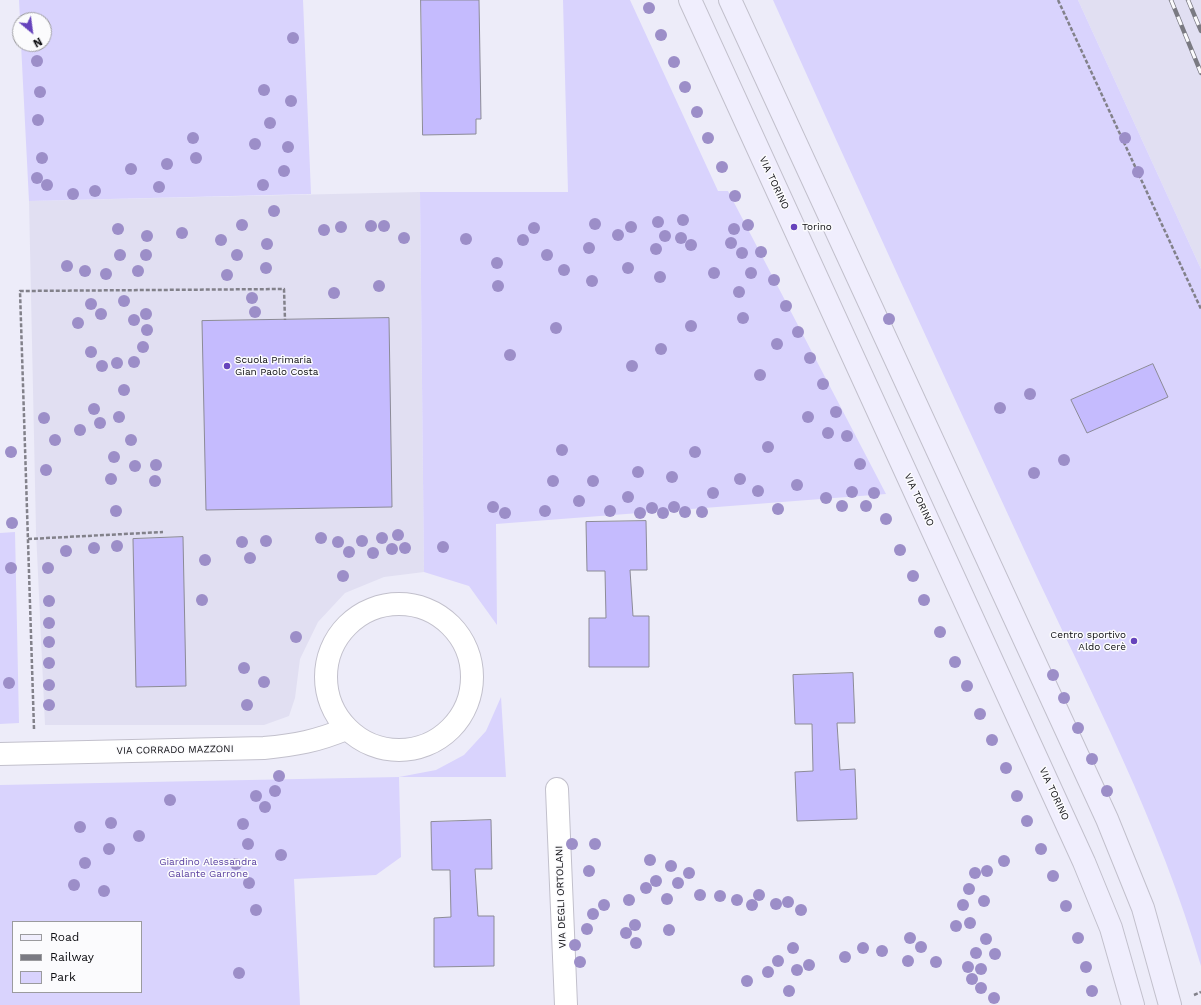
<!DOCTYPE html>
<meta charset="utf-8">
<style>
body{margin:0}
#map{position:relative;width:1201px;height:1005px;overflow:hidden;background:#edecf9;font-family:"Work Sans",sans-serif}
canvas{display:block}
.legend{position:absolute;left:12px;top:921px;width:130px;height:72px;box-sizing:border-box;background:#fbfbfd;border:1px solid #9b9b9e;margin:0;padding:5px 7px;list-style:none;font-size:12px;color:#0c0c10}
.legend li{display:flex;align-items:center;gap:8px;height:20px}
.legend b{width:20px;border:1px solid #9b9b9e}
.north{position:absolute;left:12px;top:12px;width:40px;height:40px;box-sizing:border-box;background:#fbfbfd;border:1px solid #9b9b9e;border-radius:50%;rotate:151deg;font-size:11px;font-weight:700;line-height:16px;text-align:center;color:#0c0c10}
.north::after{content:'';display:block;margin:auto;width:14px;height:18px;background:#6643bc;clip-path:polygon(50% 0,100% 100%,50% 72%,0 100%)}
</style>
<div id="map">
<canvas width="1201" height="1005"></canvas>
<ul class="legend">
<li><b style="height:5px;background:#f0eefd"></b>Road</li>
<li><b style="height:5px;background:#7a7a82"></b>Railway</li>
<li><b style="height:11px;background:#d9d3fd"></b>Park</li>
</ul>
<div class="north">N</div>
</div>
<script>
const context = document.querySelector('canvas').getContext('2d');
context.lineJoin = 'round';
function fillPath(path, color) { context.fillStyle = color; context.fill(path, 'evenodd'); }
function stroke(path, color, width, dash) { context.strokeStyle = color; context.lineWidth = width; context.lineCap = dash ? 'butt' : 'round'; context.setLineDash(dash || []); context.stroke(path); }
function label(font, color, halo, rows, align = 'center') {
  context.font = font + ' "Work Sans",sans-serif'; context.lineWidth = 3; context.setLineDash([]); context.textBaseline = 'middle'; context.strokeStyle = halo; context.fillStyle = color; for (const [text, x, y, turn = 0] of rows) {
    context.save(); context.translate(x, y); context.rotate((+turn || 0) * Math.PI / 180); context.textAlign = isNaN(turn) ? turn : align; if (halo) context.strokeText(text, 0, 0); context.fillText(text, 0, 0); context.restore();
  }
}
const built = new Path2D(`
 M1078,0H1201V269Z
 M420,192L424,572L384,577L345,593L318,622L300,659L295,698L289,716L264,725H45L36,531L29,201Z`);
const green = new Path2D(`
 M19,0H303L311,194L29,201L21,44H44V20H20Z
 M563,0H630L718,191H728L886,494L496,524L497,625L469,586L424,572L420,192H568Z
 M773,0H1078L1201,269V966C1160,824 1091,693 1029,560C943,374 857,187 773,0Z
 M15,532L19,723L0,724V533Z
 M501,697L506,777H399L401,857L376,875L294,879L300,1005H0V785L399,777L436,770L464,755L486,731ZM13,922H141V992H13Z`);
const building = new Path2D(`
 M421,0H479L481,119H476V134L423,135Z
 M389,318L392,507L206,510L202,321Z
 M1153,364L1168,397L1087,433L1071,400Z
 M646,521L647,570H630L633,616H649V667H589V618H606L605,571H587L586,522Z
 M183,537L186,686L136,687L133,539Z
 M853,673L855,723H837L840,770L855,769L857,819L797,821L795,772L813,771L812,724H795L793,675Z
 M491,820L492,869H475L478,916H494V966L434,967V918L451,917L450,870H432L431,822Z`);
const path = new Path2D(`
 M1058,0L1201,309
 M28,539L163,532
 M34,729L20,291L284,289L285,320
 M1194,995L1201,992`);
const street = new Path2D(`
 M326 677a73 73 0 1 1 146 0a73 73 0 1 1-146 0Z
 M0,754L264,748C296,745 317,741 346,729
 M557,789L566,1005`);
const secondary = new Path2D(`
 M690,0L1084,862L1111,928L1133,1005
 M730,0L1107,819L1143,908L1170,1005`);
const rail = new Path2D(`
 M1171,0L1201,73
 M1188,0L1201,31`);
const trees = [
 [649,8],
 [661,35],
 [293,38],
 [37,61],
 [674,62],
 [685,87],
 [264,90],
 [40,92],
 [291,101],
 [697,112],
 [38,120],
 [270,123],
 [193,138],
 [708,138],
 [1125,138],
 [255,144],
 [288,147],
 [42,158],
 [196,158],
 [167,164],
 [722,167],
 [131,169],
 [284,171],
 [1138,172],
 [37,178],
 [47,185],
 [263,185],
 [159,187],
 [95,191],
 [73,194],
 [735,196],
 [274,211],
 [683,220],
 [658,222],
 [595,224],
 [242,225],
 [748,225],
 [371,226],
 [384,226],
 [341,227],
 [631,227],
 [534,228],
 [118,229],
 [734,229],
 [324,230],
 [182,233],
 [618,235],
 [147,236],
 [665,236],
 [404,238],
 [681,238],
 [466,239],
 [221,240],
 [523,240],
 [731,243],
 [267,244],
 [691,245],
 [589,248],
 [656,249],
 [761,252],
 [742,253],
 [120,255],
 [146,255],
 [237,255],
 [547,255],
 [497,263],
 [67,266],
 [266,268],
 [628,268],
 [564,270],
 [85,271],
 [138,271],
 [714,273],
 [751,273],
 [106,274],
 [227,275],
 [660,277],
 [774,280],
 [592,281],
 [379,286],
 [498,286],
 [739,292],
 [334,293],
 [252,298],
 [124,301],
 [91,304],
 [786,306],
 [255,312],
 [101,314],
 [146,314],
 [743,318],
 [889,319],
 [134,320],
 [78,323],
 [691,326],
 [556,328],
 [147,330],
 [798,332],
 [777,344],
 [143,347],
 [661,349],
 [91,352],
 [510,355],
 [810,358],
 [134,362],
 [117,363],
 [102,366],
 [632,366],
 [760,375],
 [823,384],
 [124,390],
 [1030,394],
 [1000,408],
 [94,409],
 [836,412],
 [119,417],
 [808,417],
 [44,418],
 [100,423],
 [80,430],
 [828,433],
 [847,436],
 [55,440],
 [131,440],
 [768,447],
 [562,450],
 [11,452],
 [695,452],
 [114,457],
 [1064,460],
 [860,464],
 [156,465],
 [135,466],
 [46,470],
 [638,472],
 [1034,473],
 [672,477],
 [111,479],
 [740,479],
 [155,481],
 [553,481],
 [593,481],
 [797,485],
 [758,491],
 [852,492],
 [713,493],
 [874,493],
 [628,497],
 [826,498],
 [579,501],
 [842,506],
 [866,506],
 [493,507],
 [674,507],
 [652,508],
 [778,509],
 [116,511],
 [545,511],
 [610,511],
 [685,512],
 [702,512],
 [505,513],
 [640,513],
 [663,513],
 [886,519],
 [12,523],
 [398,535],
 [321,538],
 [382,538],
 [266,541],
 [362,541],
 [242,542],
 [338,542],
 [117,546],
 [443,547],
 [94,548],
 [405,548],
 [392,549],
 [900,550],
 [66,551],
 [349,552],
 [373,553],
 [250,558],
 [205,560],
 [11,568],
 [48,568],
 [343,576],
 [913,576],
 [202,600],
 [924,600],
 [49,601],
 [49,623],
 [940,632],
 [296,637],
 [49,642],
 [955,662],
 [49,663],
 [244,668],
 [1053,675],
 [264,682],
 [9,683],
 [49,685],
 [967,686],
 [1064,698],
 [49,705],
 [247,705],
 [980,714],
 [1078,728],
 [992,740],
 [1092,759],
 [1006,768],
 [279,776],
 [275,791],
 [1107,791],
 [256,796],
 [1017,796],
 [170,800],
 [265,807],
 [1027,821],
 [111,823],
 [243,824],
 [80,827],
 [139,836],
 [248,844],
 [572,844],
 [595,844],
 [109,849],
 [1041,849],
 [281,855],
 [650,860],
 [1004,861],
 [85,863],
 [236,864],
 [671,866],
 [589,871],
 [987,871],
 [689,873],
 [975,873],
 [1053,876],
 [656,881],
 [249,883],
 [678,883],
 [74,885],
 [646,888],
 [969,889],
 [104,891],
 [700,895],
 [759,895],
 [720,896],
 [667,899],
 [629,900],
 [737,900],
 [984,901],
 [788,902],
 [776,904],
 [604,905],
 [752,905],
 [963,905],
 [1066,906],
 [256,910],
 [801,910],
 [593,914],
 [970,923],
 [635,925],
 [956,926],
 [587,929],
 [669,930],
 [626,933],
 [910,938],
 [1078,938],
 [986,939],
 [636,943],
 [575,945],
 [921,947],
 [793,948],
 [863,948],
 [882,951],
 [976,953],
 [995,954],
 [845,957],
 [778,961],
 [908,961],
 [580,962],
 [936,962],
 [809,965],
 [968,967],
 [1086,967],
 [981,969],
 [797,970],
 [768,972],
 [239,973],
 [972,979],
 [747,981],
 [981,988],
 [789,991],
 [1092,991],
 [994,998]
];
const markers = [
 [794,227,4,"#6643bc"],
 [227,366,4,"#6643bc"],
 [1134,641,4,"#6643bc"]
];
const streetNames = [
 ["VIA TORINO",774,183,65],
 ["VIA TORINO",919,500,65],
 ["VIA CORRADO MAZZONI",175,750,-1],
 ["VIA TORINO",1054,794,65],
 ["VIA DEGLI ORTOLANI",561,897,-92]
];
const poiNames = [
 ["Torino",802,227],
 ["Scuola Primaria",235,360],
 ["Gian Paolo Costa",235,372],
 ["Centro sportivo",1126,635,"right"],
 ["Aldo Cerè",1126,647,"right"]
];
const parkNames = [
 ["Giardino Alessandra",208,862],
 ["Galante Garrone",208,874]
];
fillPath(built, '#e1dff2');
fillPath(green, '#d9d3fd');
fillPath(building, '#c5bbfe');
stroke(building, '#8c8b97', 1);
stroke(street, '#c2c0cc', 24);
stroke(secondary, '#c2c0cc', 24);
stroke(path, '#82818a', 2.5, [4, 2]);
stroke(street, '#fff', 22);
stroke(secondary, '#f0eefd', 22);
stroke(rail, '#7a7a82', 4.5);
stroke(rail, '#fbfbfd', 3, [9]);
context.fillStyle = '#9c8ec8';
for (const [x, y] of trees) { context.beginPath(); context.arc(x, y, 6, 0, 2 * Math.PI); context.fill(); }
for (const [x, y, r, color] of markers) { const dot = new Path2D(); dot.arc(x, y, r, 0, 2 * Math.PI); context.fillStyle = color; context.fill(dot); stroke(dot, '#fbfbfd', 1.5); }
label('10px', '#0c0c10', '#fbfbfd', streetNames);
label('10px', '#0c0c10', '#fbfbfd', poiNames, 'left');
label('10px', '#5a41a0', '#fbfbfd', parkNames);
</script>
